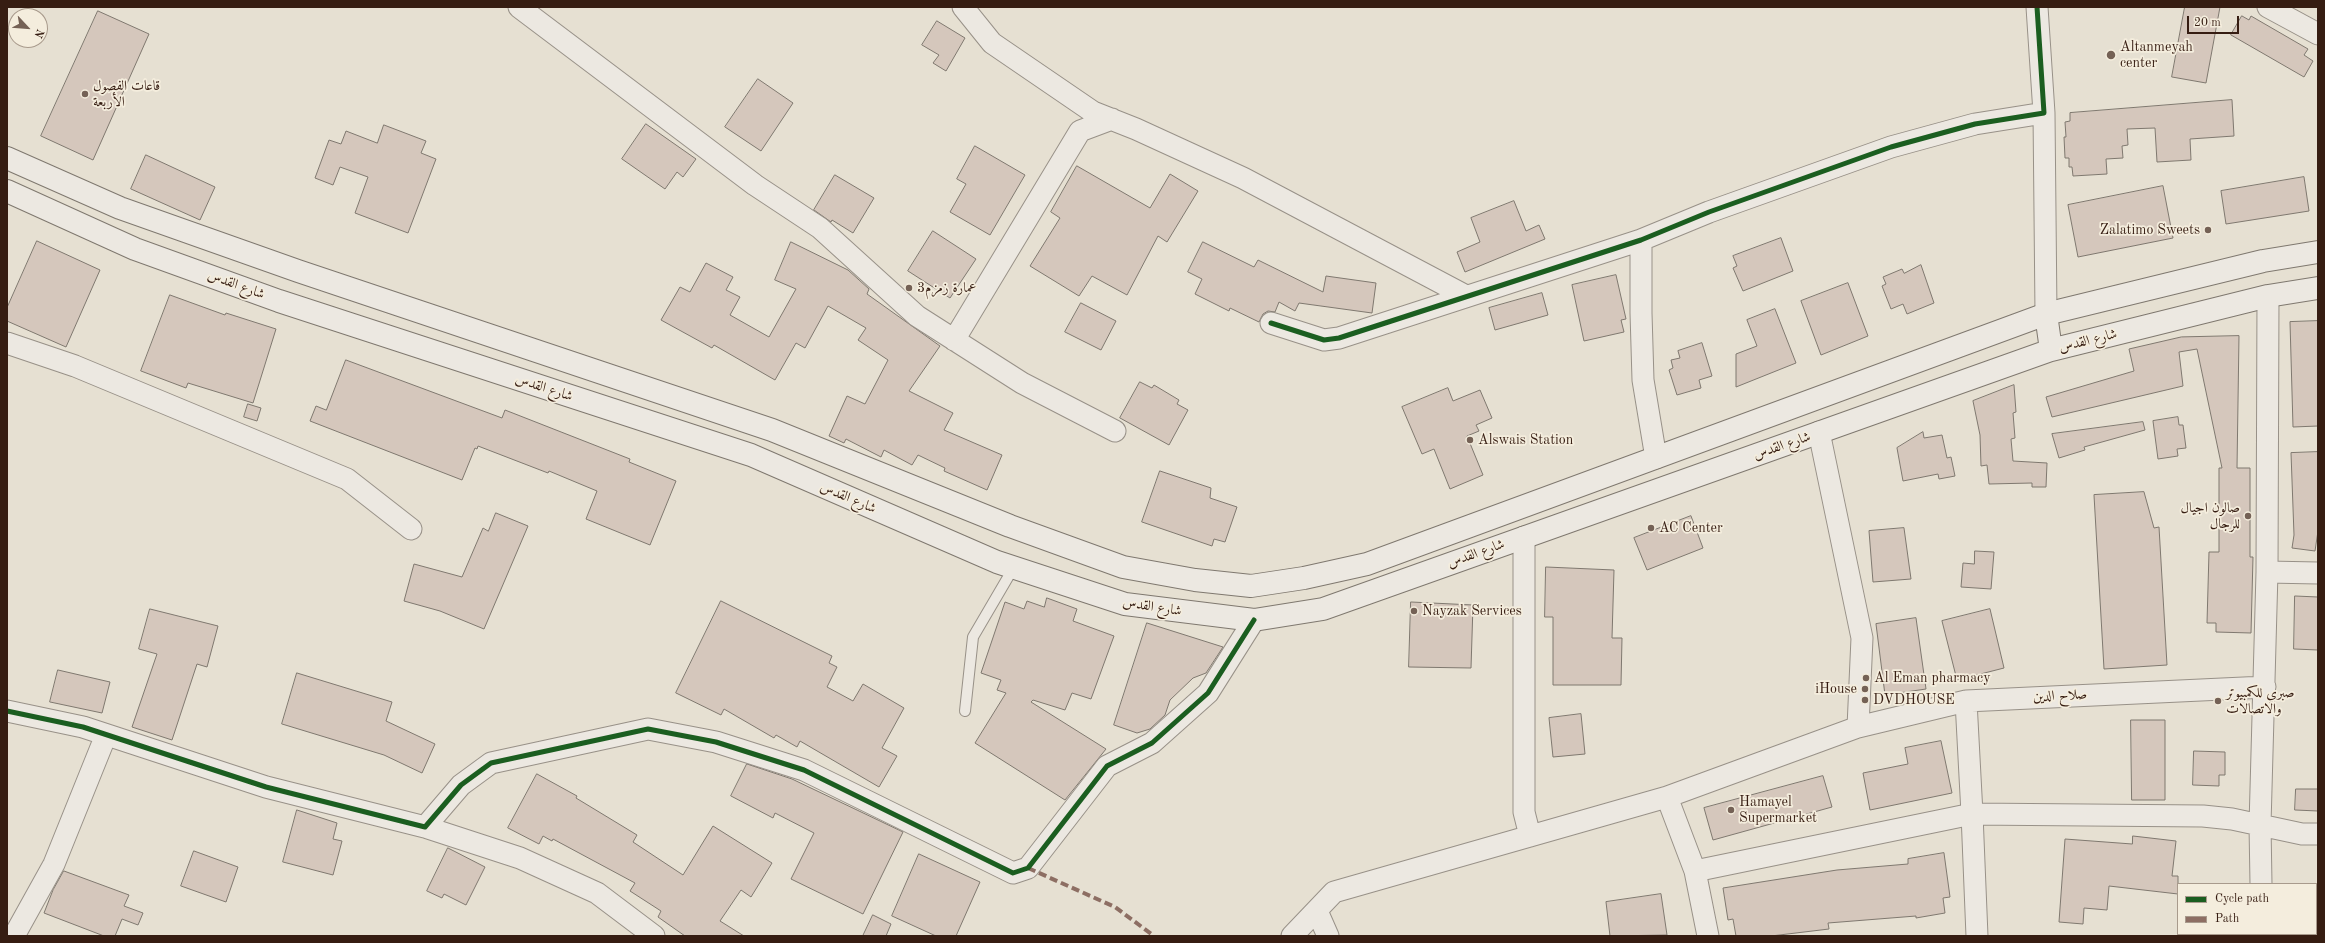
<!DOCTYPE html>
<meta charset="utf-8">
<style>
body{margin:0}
#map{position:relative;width:2325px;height:943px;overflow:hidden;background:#e6e0d2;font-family:"Old Standard TT",serif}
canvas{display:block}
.frame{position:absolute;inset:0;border:8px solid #361d12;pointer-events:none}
.legend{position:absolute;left:2177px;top:883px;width:140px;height:52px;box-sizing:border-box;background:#f4eddd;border:1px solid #a89a8c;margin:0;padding:5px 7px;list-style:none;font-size:12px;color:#361d12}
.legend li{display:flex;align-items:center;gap:8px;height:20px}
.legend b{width:20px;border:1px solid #a89a8c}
.north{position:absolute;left:8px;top:8px;width:40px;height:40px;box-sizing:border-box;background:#f4eddd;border:1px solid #a89a8c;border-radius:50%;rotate:116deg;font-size:11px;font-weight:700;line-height:16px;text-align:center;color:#361d12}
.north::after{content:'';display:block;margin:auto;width:14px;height:18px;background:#746155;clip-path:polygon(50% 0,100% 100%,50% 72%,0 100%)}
.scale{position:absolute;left:2187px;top:16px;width:52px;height:18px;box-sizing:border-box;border:2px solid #361d12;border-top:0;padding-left:5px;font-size:12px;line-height:14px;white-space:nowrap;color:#361d12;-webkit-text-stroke:3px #f4eddd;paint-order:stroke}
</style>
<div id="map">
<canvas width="2325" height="943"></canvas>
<div class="frame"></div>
<ul class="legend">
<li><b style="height:5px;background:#1b5e20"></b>Cycle path</li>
<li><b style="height:5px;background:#8d6e63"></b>Path</li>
</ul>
<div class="north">N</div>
<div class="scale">20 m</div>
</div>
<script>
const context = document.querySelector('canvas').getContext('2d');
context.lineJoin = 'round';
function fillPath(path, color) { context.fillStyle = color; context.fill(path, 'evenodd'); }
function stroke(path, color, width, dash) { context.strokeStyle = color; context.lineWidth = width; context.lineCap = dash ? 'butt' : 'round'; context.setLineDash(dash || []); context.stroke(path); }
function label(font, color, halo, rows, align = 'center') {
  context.font = font + ' "Old Standard TT",Amiri,serif'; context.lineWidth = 3.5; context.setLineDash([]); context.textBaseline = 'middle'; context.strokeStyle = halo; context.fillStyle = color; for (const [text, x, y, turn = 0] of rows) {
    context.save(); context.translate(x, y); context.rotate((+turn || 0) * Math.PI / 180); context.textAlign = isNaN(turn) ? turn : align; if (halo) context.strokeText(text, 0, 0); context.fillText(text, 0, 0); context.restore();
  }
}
const building = new Path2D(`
 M2185,7H2220L2206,83L2172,77Z
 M98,11L149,34L93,160L41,136Z
 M2242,16L2249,20L2251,16L2308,49L2304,55L2313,61L2304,77L2231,35Z
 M937,21L965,38L946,71L933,63L939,55L922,45Z
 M758,79L793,103L761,151L725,127Z
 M2232,100L2234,136L2190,139L2191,160L2157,162L2155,128L2127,129L2128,145L2122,146L2123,158L2106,159L2107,174L2073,176L2072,167H2069V158H2065L2064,137H2066L2065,122L2070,121V113Z
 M646,124L696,159L683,177L677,172L665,189L622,159Z
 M384,125L426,141L421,153L436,159L408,233L355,213L368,177L340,167L333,185L315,178L329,140L341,144L346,131L377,143Z
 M975,146L1025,175L990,235L950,212L966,184L957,179Z
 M146,155L215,187L200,220L131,189Z
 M1077,166L1150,208L1170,174L1198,191L1167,242L1158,236L1127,295L1092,276L1079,296L1030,266L1060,218L1051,212Z
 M835,175L874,198L853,233L832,220L831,222L814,210Z
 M2304,177L2309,211L2226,224L2221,191Z
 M2163,186L2173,238L2078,257L2068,205Z
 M1514,201L1526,231L1539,225L1545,239L1465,272L1457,252L1480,242L1471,218Z
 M933,231L976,259L950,298L908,271Z
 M1781,238L1793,271L1743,291L1733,268L1737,266L1733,256Z
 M37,241L100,270L66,347L7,321V308Z
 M791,242L848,270L869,289L867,294L940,346L909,391L953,413L944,430L1002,455L987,490L944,471L945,468L918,455L912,465L884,450L881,457L846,439L844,443L829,436L847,396L865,404L888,360L858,340L866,328L828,306L805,348L796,343L775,380L714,345L712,348L661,320L680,287L690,292L706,263L733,277L726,290L740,297L730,315L769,337L796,289L775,280Z
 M1203,242L1254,267L1258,260L1323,292L1326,276L1376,283L1372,313L1299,303L1295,311L1279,302L1275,312L1268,311L1263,314L1259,322L1230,308L1229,311L1195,294L1202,279L1188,272Z
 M1921,265L1934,303L1907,314L1903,304L1891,309L1882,286L1886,284L1883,277L1902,269L1904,273Z
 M1616,275L1626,319L1621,320L1624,332L1584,341L1572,285Z
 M1848,283L1868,336L1821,355L1801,301Z
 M1542,293L1548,315L1495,330L1489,308Z
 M170,295L225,315L226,313L276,329L253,403L188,383L186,388L141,371Z
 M1081,303L1116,321L1101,350L1065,332Z
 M1775,309L1796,363L1736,387V354L1757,346L1747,320Z
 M2318,321V426L2293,427L2290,322Z
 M2239,336L2237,468H2250V557H2253L2251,633L2216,632V623H2207L2209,552H2219V468H2222L2197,349L2179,352L2183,386L2052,417L2046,397L2134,371L2129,349L2181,337Z
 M1702,343L1712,376L1699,380L1701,388L1677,395L1669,370L1673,368L1671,360L1680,358L1678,351Z
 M346,360L502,418L505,410L630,459L629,462L676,481L650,545L586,519L597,491L549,471L548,473L478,446L477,449L475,448L462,480L310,421L316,406L326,410Z
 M1140,382L1152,388L1154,385L1179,400L1177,404L1188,410L1169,445L1120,418Z
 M2014,385L2016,412L2013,413L2015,438L2011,439L2013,461L2047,463L2046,487H2032V483L1989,484L1987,465L1981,466L1980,435L1973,401Z
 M1448,388L1453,401L1480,390L1492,418L1476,425L1479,431L1467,436L1483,475L1450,489L1434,449L1422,454L1402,407Z
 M248,404L261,408L257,421L244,417Z
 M2178,417L2179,425H2183L2186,448L2177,449L2178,456L2158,459L2153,421Z
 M2143,422L2145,430L2084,447L2085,450L2059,458L2052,434Z
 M1923,432L1924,438L1942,435L1947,458L1951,457L1955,476L1939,479L1938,474L1903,481L1897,448Z
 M2318,452V531L2315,551L2292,548L2294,535L2291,453Z
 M1160,471L1211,488L1210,498L1237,507L1225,542L1214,539L1212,546L1142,522Z
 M2144,492L2154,528L2159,527L2167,665L2104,669L2094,495Z
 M496,513L528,526L484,629L440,611L404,601L414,564L462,577L483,528L488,531Z
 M1691,516L1703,548L1647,570L1634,538Z
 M1904,528L1911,579L1873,582L1869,531Z
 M1975,551L1994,552L1991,589L1961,587L1963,563L1974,564Z
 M1546,567L1614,570L1612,638H1622L1621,685H1553V617H1545Z
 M2295,596L2318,597V650L2294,649Z
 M1047,598L1077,609L1073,621L1114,636L1091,699L1072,693L1065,710L1033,700L1031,702L1106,749L1065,800L975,743L1006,693L997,690L1001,680L981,673L1005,602L1024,609L1027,601L1044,607Z
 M721,601L832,656L829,663L837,667L827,687L853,701L863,684L904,708L882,748L897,756L879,787L800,741L797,747L776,735L774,738L724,709L721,715L676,693Z
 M1411,602L1473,605L1471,668L1409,667Z
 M150,609L218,626L207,667L197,664L172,740L132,727L157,654L139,649Z
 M1990,609L2004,668L1957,680L1942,621Z
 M1916,618L1926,689L1885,695L1876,624Z
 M1147,623L1223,647L1206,673L1193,678L1170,700L1165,715L1150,729L1137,733L1114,725Z
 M58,670L110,682L102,713L50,702Z
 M297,673L392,702L386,721L435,744L422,773L384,755L282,724Z
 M1581,714L1585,754L1553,757L1549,718Z
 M2131,720H2165V800H2132Z
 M1941,741L1952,793L1870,810L1863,773L1908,764L1905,748Z
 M2194,751L2225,752V775H2219V786L2193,785Z
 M747,764L792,779L903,832L863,914L791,879L814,833L775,813L773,818L731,796Z
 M537,774L577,796L576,798L637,835L633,842L683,875L713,826L772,863L751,897L741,890L720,921L744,936H685L658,917L661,911L630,891L635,883L553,839L552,841L543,836L539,844L508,828Z
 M1823,776L1832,807L1713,840L1704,808Z
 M2296,789H2318V811L2295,810Z
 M297,810L337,823L333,839L342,841L333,875L283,862Z
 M2133,836L2176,841L2172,876H2178V894L2109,886L2107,910L2084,908L2083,924L2059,922L2065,839L2132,844Z
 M448,848L485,867L466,905L444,894L442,898L427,891Z
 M194,851L238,867L226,902L181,886Z
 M1944,853L1950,897L1943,898L1945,913L1916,918V916L1828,923L1829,929L1771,936H1736L1733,919L1728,920L1723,888L1837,870L1908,864V859Z
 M919,854L980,882L956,936H936L892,916Z
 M64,871L129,895L124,906L143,913L138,925L122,919L115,936H104L44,913L53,890Z
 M1661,894L1667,935L1610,936L1606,902Z
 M873,915L891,924L886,936H863Z`);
const service = new Path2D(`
 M965,711L973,637L1014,567`);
const minor = new Path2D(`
 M519,7L755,185L820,228L917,316L1022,383L1115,431
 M963,7L992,43L1093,112L1136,129L1243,178L1466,296
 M2268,7L2318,34
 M2044,113L2046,314
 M1641,240V313L1643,380L1656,458
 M1271,323L1324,340L1339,338L1641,240L1709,212L1891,147L1975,124L2044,113L2037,7
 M954,340L1080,131L1112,119
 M7,343L75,366L347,479L411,529
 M1524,537V812L1530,836
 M2267,572L2318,573
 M1966,701L1972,814L1977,936
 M7,711L83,727L266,787L425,827L461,785L491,763L648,729L716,742L804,770L1013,873L1028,868L1107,766L1152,743L1208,693L1254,620
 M1858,727L1966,701L2265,687
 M1667,797L1695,871L1708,936
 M425,827L520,858L597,893L654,936
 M1695,871L1972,814L2203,816L2232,819L2302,834H2318
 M2261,884L2260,825L2267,572L2268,296
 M1317,911L1328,936
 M2316,932H2318
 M14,936L54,864L106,735
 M1292,936L1334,892L1667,797L1858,727L1862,638L1819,432
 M2262,936V934`);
const secondary = new Path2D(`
 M7,158L120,208L298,271L772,430L1010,526L1123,567L1195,580L1251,586L1304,578L1367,564L2046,314L2263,261L2318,252
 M7,191L135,249L279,301L751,455L997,562L1125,604L1254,620L1323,609L2051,350L2268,296L2318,288
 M2046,314L2051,350`);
const quiet = new Path2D(`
 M1028,868L1115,907L1154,936`);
const cycleway = new Path2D(`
 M1271,323L1324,340L1339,338L1641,240L1709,212L1891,147L1975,124L2044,113L2037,7
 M7,711L83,727L266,787L425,827L461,785L491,763L648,729L716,742L804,770L1013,873L1028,868L1107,766L1152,743L1208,693L1254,620`);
const markers = [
 [2111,55,5,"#746155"],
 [85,94,4,"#746155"],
 [2208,230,4,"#746155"],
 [909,288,4,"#746155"],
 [1470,440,4,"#746155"],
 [2248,516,4,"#746155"],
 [1651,528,4,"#746155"],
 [1414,611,4,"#746155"],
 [1866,678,4,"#746155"],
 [1865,689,4,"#746155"],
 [1865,700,4,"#746155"],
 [2218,701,4,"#746155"],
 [1731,810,4,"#746155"]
];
const poiNames = [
 ["Altanmeyah",2120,47],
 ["center",2120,63],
 ["قاعات الفصول",93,86],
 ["الأربعة",93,102],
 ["Zalatimo Sweets",2200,230,"right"],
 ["عمارة زمزم3",917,288],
 ["Alswais Station",1478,440],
 ["صالون اجيال",2240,508,"right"],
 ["للرجال",2240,524,"right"],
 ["AC Center",1659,528],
 ["Nayzak Services",1422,611],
 ["Al Eman pharmacy",1874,678],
 ["iHouse",1857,689,"right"],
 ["صبري للكمبيوتر",2226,693],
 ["والاتصالات",2226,709],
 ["DVDHOUSE",1873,700],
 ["Hamayel",1739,802],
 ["Supermarket",1739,818]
];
const streetNames = [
 ["شارع القدس",236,285,20],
 ["شارع القدس",2088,341,-14],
 ["شارع القدس",544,388,18],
 ["شارع القدس",1782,446,-19],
 ["شارع القدس",848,498,23],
 ["شارع القدس",1476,554,-20],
 ["شارع القدس",1152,607,9],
 ["صلاح الدين",2060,696,-3]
];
fillPath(building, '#d5c7bc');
stroke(building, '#7f786f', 1);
stroke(service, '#989188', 12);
stroke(minor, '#989188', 23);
stroke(secondary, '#7f786f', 24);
stroke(service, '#ece8e1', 10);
stroke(minor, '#ece8e1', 21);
stroke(secondary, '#ece8e1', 22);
stroke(quiet, '#8d6e63', 4, [8, 4]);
stroke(cycleway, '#1b5e20', 5);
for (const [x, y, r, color] of markers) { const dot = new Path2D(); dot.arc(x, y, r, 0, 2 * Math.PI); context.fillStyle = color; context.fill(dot); stroke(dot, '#f4eddd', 1.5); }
label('14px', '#361d12', '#f4eddd', poiNames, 'left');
label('14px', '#361d12', '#f4eddd', streetNames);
</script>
